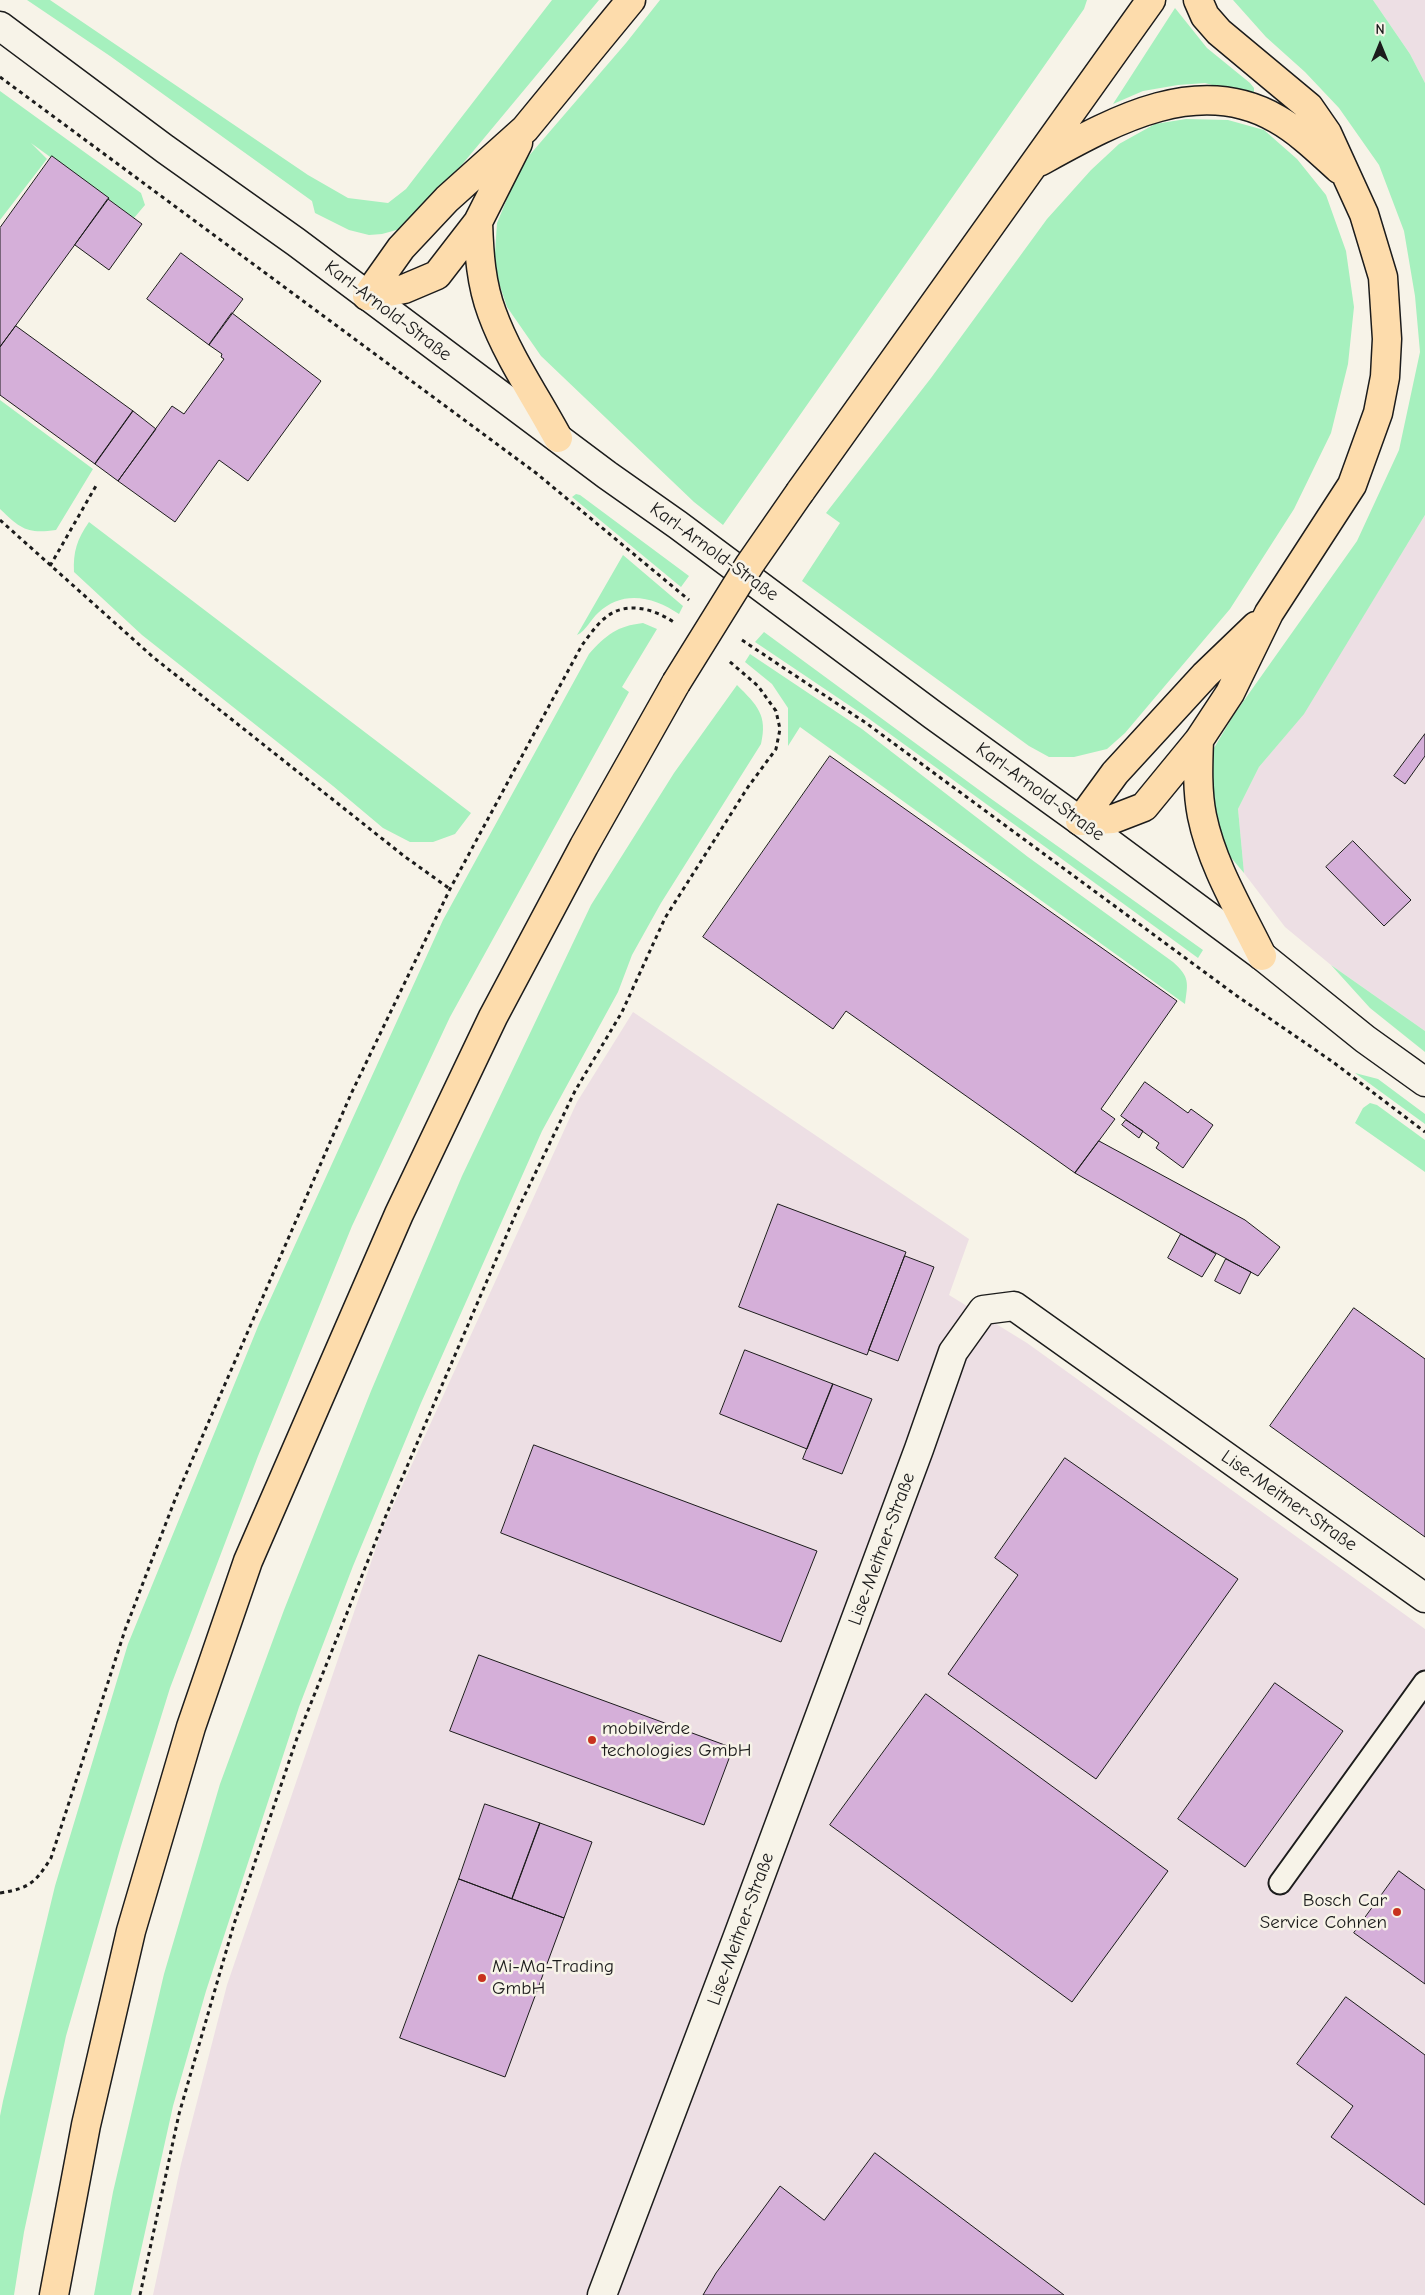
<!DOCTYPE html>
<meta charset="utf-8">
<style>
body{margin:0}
#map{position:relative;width:1425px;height:2295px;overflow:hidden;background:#f7f3e8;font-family:"Comic Neue",sans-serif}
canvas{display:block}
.north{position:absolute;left:1355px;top:20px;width:50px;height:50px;-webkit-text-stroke:4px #f7f3e8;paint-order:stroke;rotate:0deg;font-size:14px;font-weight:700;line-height:20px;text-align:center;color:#1c1c1c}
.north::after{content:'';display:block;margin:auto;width:18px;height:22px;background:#1c1c1c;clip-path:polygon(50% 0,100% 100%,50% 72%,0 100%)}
</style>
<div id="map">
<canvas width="1425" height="2295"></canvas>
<div class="north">N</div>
</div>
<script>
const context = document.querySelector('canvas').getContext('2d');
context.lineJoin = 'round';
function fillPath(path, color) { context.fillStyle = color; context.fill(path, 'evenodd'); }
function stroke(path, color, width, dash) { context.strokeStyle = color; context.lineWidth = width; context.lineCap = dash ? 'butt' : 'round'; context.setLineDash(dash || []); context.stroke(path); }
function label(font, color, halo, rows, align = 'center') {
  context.font = font + ' "Comic Neue",sans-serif'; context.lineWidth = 5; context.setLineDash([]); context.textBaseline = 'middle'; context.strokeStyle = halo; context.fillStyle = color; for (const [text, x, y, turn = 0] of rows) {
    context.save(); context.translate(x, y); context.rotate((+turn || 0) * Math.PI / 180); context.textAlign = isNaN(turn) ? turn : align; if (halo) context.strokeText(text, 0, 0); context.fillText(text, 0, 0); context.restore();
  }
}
const built = new Path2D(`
 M1373,0H1425V83L1410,54Z
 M1425,515V1031L1331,965L1285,927L1244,873L1238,809L1259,767L1303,714Z
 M633,1012L969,1239L949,1295L1027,1343L1425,1629V2295H153L181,2164L227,1985L382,1530L577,1102Z`);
const green = new Path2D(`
 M27,0H50L308,175L348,198L388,203L406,189L552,0H599L455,173L400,229L382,234L369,235L349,230L315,213L312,201L110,56Z
 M660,0H1087L1084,9L723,525L694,502L541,356L507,307L494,268L497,223L521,165L626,43Z
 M1233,0H1373L1410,54L1425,83V515L1304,714L1259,767L1238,809L1244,873L1222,847L1210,790L1214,748L1233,716L1357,541L1399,450L1420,352L1415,296L1404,231L1379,165L1339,108L1305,72L1266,37Z
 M1175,8L1207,48L1250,83L1254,88V94H1245L1205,83L1178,85L1143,91L1113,104Z
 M0,91L141,193L145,205L134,218L31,143L47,159L0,220Z
 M1186,119L1228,120L1264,130L1297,159L1326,195L1346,251L1354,307L1348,364L1331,433L1294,509L1230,609L1125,733L1107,749L1074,757H1049L1029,746L802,581L840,523L826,513L931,378L1047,219L1091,170L1119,144L1155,124Z
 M0,400L93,469L56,530C27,534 21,529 0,509Z
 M576,494L580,495L689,576L681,587L572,497Z
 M89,522L471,813L455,834L433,842H410L383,828L333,786L142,635L74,572C73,552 77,539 89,522Z
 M623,555L683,606L679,614C654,597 623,589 598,613C591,619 586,631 577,635Z
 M643,623L657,629L622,687L629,692L450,1017L352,1226L258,1456L170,1688L121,1846L66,2036L24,2232L14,2295H0V2116L3,2101L55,1886L128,1644L259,1324L443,920L589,654C606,635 617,626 643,623Z
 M764,632L990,798L1203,950L1198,958L868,718L755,642Z
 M750,654L862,729L1028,857L1173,962C1190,977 1188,983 1185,1004L800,727L788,746V708L772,684L745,662Z
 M737,685C757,705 768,715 761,744L661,903L632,955L618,992L542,1131L421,1403L353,1566L299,1707L206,1991L173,2106L131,2295H94L113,2192L164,1974L220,1784L284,1610L371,1391L462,1176L591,905L674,773Z
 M1331,965L1425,1031V1052L1370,1008Z
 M1355,1073L1378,1079L1425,1114V1124Z
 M1370,1103L1377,1105L1425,1140V1172L1355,1123L1363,1108Z`);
const building = new Path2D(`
 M52,156L109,198L0,347V228Z
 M108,199L142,224L109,270L75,245Z
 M181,253L243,299L209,345L147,299Z
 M232,313L321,381L248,481L219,460L175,522L118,481L172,406L184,414L224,359L221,357L222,354L209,345Z
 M16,326L133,411L95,464L0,395V347Z
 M133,411L156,429L118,481L95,464Z
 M1425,734V756L1405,784L1394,776Z
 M830,756L1177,1001L1101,1109L1115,1119L1075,1173L846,1011L833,1029L703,937Z
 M1353,841L1411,900L1384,926L1326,867Z
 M1145,1082L1188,1113L1191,1109L1213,1125L1183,1168L1156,1148L1159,1143L1121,1116Z
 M1126,1120L1143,1131L1139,1138L1122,1125Z
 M1099,1141L1245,1220L1280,1247L1258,1276L1181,1234L1075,1173Z
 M778,1204L906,1252L867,1355L739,1307Z
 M1181,1234L1216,1254L1202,1277L1168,1258Z
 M905,1256L934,1267L898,1361L869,1350Z
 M1226,1259L1251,1272L1240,1294L1215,1281Z
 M1354,1308L1425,1359V1537L1270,1426Z
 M745,1350L833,1384L807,1449L720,1414Z
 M833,1384L872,1399L842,1474L803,1459Z
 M534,1445L817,1551L781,1642L501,1533Z
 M1065,1458L1238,1579L1096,1779L948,1674L1018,1575L995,1558Z
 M479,1655L733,1748L704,1825L450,1731Z
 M1275,1683L1343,1731L1245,1867L1178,1819Z
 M926,1694L1168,1871L1072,2002L830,1825Z
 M485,1804L540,1823L512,1899L459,1879Z
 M540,1823L592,1842L564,1918L512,1899Z
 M1399,1871L1425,1890V1984L1354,1933Z
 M459,1879L564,1918L505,2077L400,2038Z
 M1346,1997L1425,2055V2205L1331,2137L1353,2106L1297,2064Z
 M875,2153L1064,2295H703L716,2273L780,2186L824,2220Z`);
const path = new Path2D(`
 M0,77L536,473L689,600
 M0,520L153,657L404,856L450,889
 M50,566L97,484
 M742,640L866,723L1237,996L1333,1062L1425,1132
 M0,1893C30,1888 35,1883 51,1858L125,1630L176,1497L351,1094L450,889L582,645C589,636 596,625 605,618C626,600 655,609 675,623
 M140,2295L179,2114L234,1924L297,1738L387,1513L517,1211L575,1091L622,1012L665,918L748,787L776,749L780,729L776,711L758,686L729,661`);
const service = new Path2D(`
 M1280,1883L1425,1682`);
const minor = new Path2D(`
 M602,2295L738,1936L919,1449L953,1352L983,1310L1014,1306L1425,1598`);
const secondary = new Path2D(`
 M0,26L165,149L296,242L607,475L678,525L933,715L1080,821L1262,956L1365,1039L1425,1082`);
const trunk = new Path2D(`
 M1039,162C1110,123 1197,72 1277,119C1300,132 1319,151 1339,169
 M478,222C479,253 481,284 492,313C508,357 536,397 558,438
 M367,296L401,248L447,199L525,129L631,0
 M367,296L404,289L437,275L478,222L518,143
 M800,492L1151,0
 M1199,740C1198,765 1197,791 1202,816C1212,865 1240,911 1262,956
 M1080,821L1113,819L1144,807L1199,740L1230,693L1269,613L1352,485L1378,413L1385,377L1387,339L1383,277L1364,214L1327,133L1309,107L1219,32L1205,16L1198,0
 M1080,821L1115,773L1205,675L1256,626
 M54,2295L86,2125L131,1931L191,1727L248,1561L399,1214L493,1017L584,846L676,683`);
const trunkBridge = new Path2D(`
 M676,683L750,564L800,492`);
const markers = [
 [592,1740,5,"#c8321e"],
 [1397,1912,5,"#c8321e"],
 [482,1978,5,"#c8321e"]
];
const streetNames = [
 ["Karl-Arnold-Straße",388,311,37],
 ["Karl-Arnold-Straße",714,552,36],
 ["Karl-Arnold-Straße",1040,792,36],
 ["Lise-Meitner-Straße",1289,1501,35],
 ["Lise-Meitner-Straße",882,1549,-70],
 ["Lise-Meitner-Straße",741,1929,-70]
];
const poiNames = [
 ["mobilverde",602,1729],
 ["techologies GmbH",602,1751],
 ["Bosch Car",1387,1901,"right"],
 ["Service Cohnen",1387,1923,"right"],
 ["Mi-Ma-Trading",492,1967],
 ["GmbH",492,1989]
];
fillPath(built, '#eddfe4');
fillPath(green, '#a6f0be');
fillPath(building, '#d5afd9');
stroke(building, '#1c1c1c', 1);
stroke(service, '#1c1c1c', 25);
stroke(minor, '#1c1c1c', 31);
stroke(secondary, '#1c1c1c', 31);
stroke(trunk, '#1c1c1c', 31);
stroke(path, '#1c1c1c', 3, [4, 4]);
stroke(service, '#f7f3e8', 21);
stroke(minor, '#f7f3e8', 28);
stroke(secondary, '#f7f3e8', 28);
stroke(trunk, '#fddcac', 28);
stroke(trunkBridge, '#1c1c1c', 31, []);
stroke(trunkBridge, '#fddcac', 28);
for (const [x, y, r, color] of markers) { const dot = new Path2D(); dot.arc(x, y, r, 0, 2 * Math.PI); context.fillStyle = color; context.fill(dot); stroke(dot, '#f7f3e8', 2); }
label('19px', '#1c1c1c', '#f7f3e8', streetNames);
label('19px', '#1c1c1c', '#f7f3e8', poiNames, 'left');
</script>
